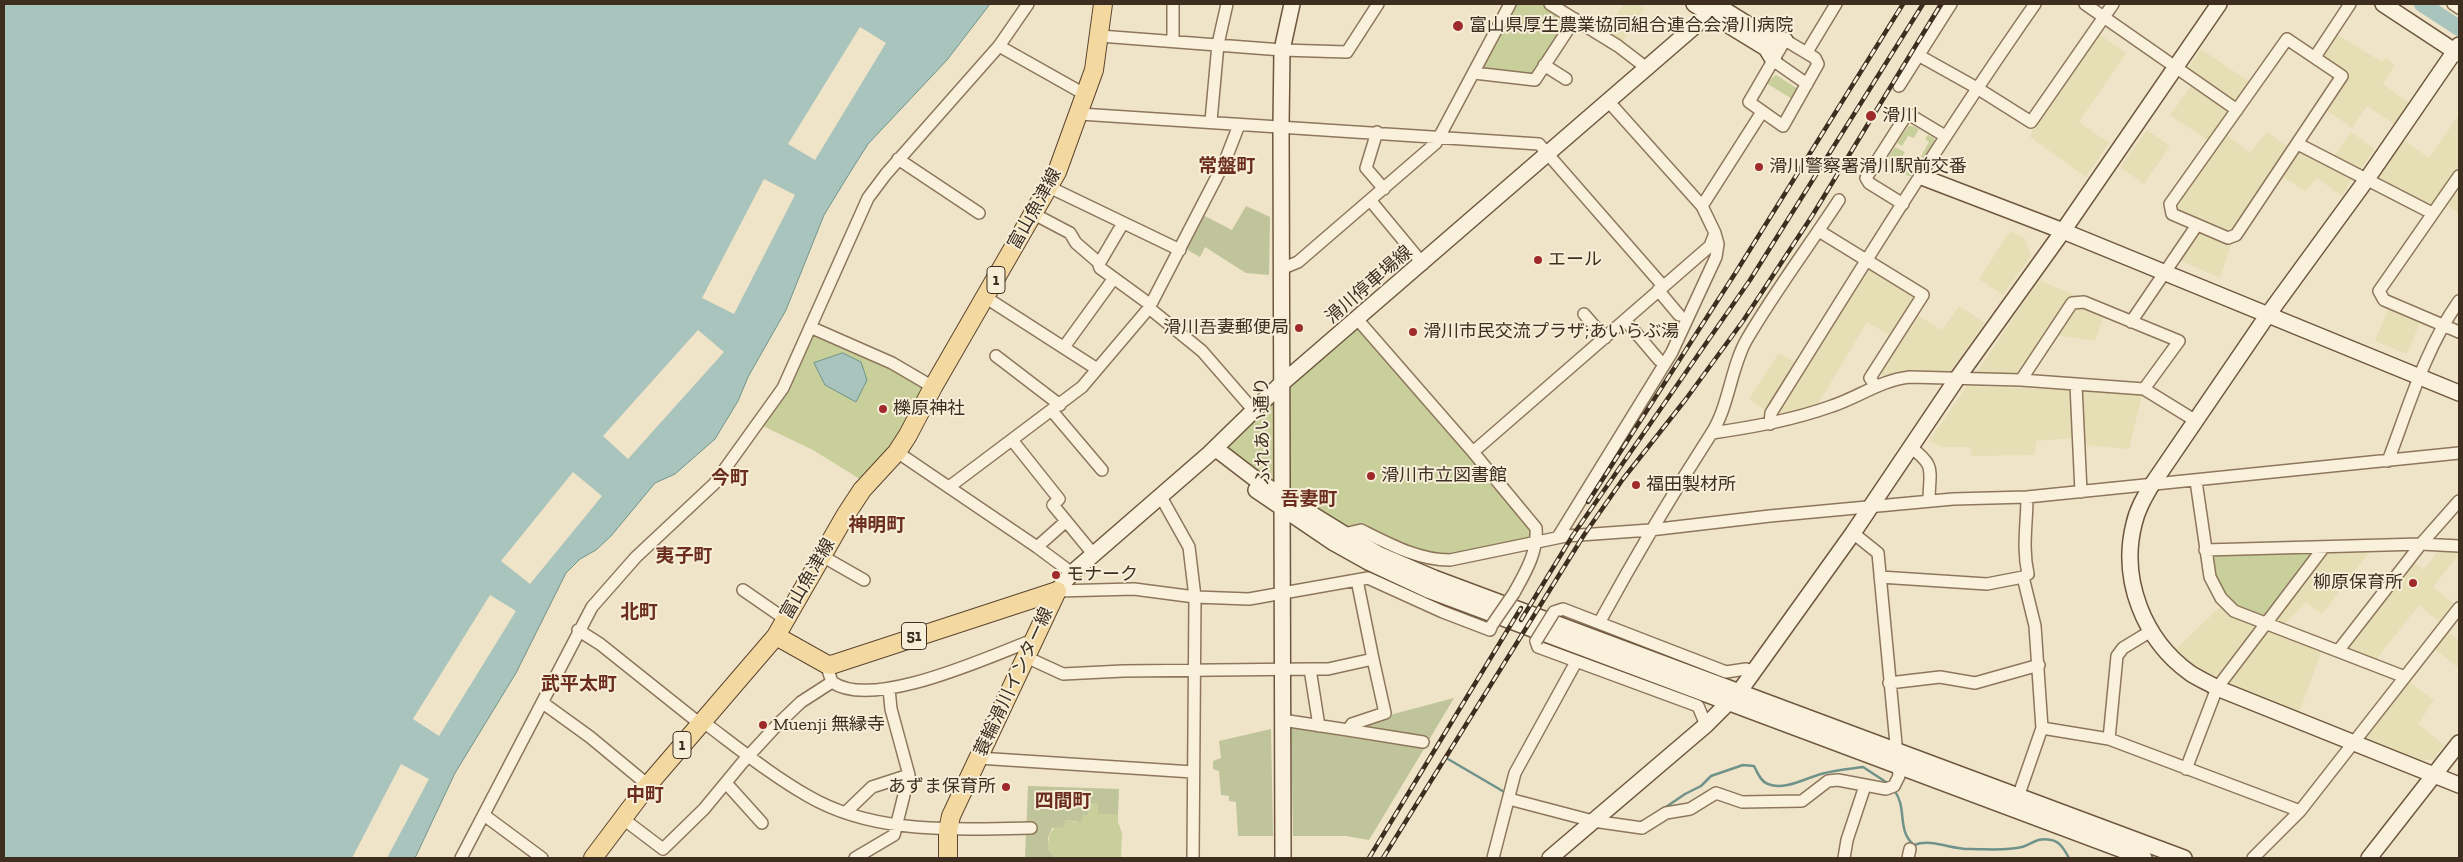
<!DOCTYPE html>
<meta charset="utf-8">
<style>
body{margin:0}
#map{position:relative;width:2463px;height:862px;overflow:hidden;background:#f0e4c8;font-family:"Zilla Slab",serif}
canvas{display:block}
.frame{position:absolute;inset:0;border:5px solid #3d2e20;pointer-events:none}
</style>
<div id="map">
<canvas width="2463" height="862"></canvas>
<div class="frame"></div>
</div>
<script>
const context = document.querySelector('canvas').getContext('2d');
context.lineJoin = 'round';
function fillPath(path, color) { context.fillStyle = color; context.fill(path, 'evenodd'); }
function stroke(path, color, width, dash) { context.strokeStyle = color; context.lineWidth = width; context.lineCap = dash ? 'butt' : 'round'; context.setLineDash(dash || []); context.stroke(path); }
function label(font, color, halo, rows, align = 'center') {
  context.font = font + ' "Zilla Slab","Noto Sans JP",serif'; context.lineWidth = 4; context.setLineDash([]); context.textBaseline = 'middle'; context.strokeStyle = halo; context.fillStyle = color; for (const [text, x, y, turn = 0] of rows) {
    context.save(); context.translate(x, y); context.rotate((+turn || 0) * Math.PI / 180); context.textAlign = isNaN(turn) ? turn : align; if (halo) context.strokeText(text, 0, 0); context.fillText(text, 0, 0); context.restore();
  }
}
const farmland = new Path2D(`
 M1624,4H1638L1644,9L1622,43L1604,32Z
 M2097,33L2126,53L2079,122L2109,143L2086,177L2030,137L2035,123Z
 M2336,34L2382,62L2386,58L2395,65L2383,84L2409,103L2394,124L2367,106L2352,128L2325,109L2350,75L2323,58V52Z
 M2201,49L2251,83L2238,102L2233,103L2189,71L2188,68Z
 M2191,86L2228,111L2229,114L2209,141L2170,115Z
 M2459,115V168L2433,206L2428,207L2378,180L2377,175L2404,140L2429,158Z
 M2147,130L2170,146L2144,184L2120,167Z
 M2267,132L2288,147L2232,231L2225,233L2176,212L2175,205L2225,134L2250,153Z
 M2351,132L2375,149L2361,168L2358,170L2334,156Z
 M2300,150L2352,178L2342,196L2317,178L2305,191L2280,175L2296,151Z
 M2459,185V214L2446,204Z
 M2010,231L2025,239L2031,256L2003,295L1979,279Z
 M2200,231L2231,244L2220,278L2182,261L2181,256L2196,233Z
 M1870,268L1914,294L1916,299L1891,336L1867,322L1818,404L1784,416L1780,411L1866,269Z
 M2039,280L2074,295L2020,373L2015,376L1981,375L1977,372Z
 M2080,305L2104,315L2095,341L2056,335L2076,306Z
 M1959,306L1985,323L1949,373L1894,372L1884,377L1880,373L1915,314L1942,330Z
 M2389,307L2421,320L2407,354L2375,341Z
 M1779,353L1797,364L1767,411L1749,399Z
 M1967,386L2070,390L2072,394L2075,438L2036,441L2035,455L1972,456L1970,447H1942L1929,441Z
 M2086,391L2142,395L2129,449L2084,445L2082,394Z
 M2441,547L2459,550V554L2433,587L2455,604L2440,623L2419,605L2375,661L2350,650L2348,645L2413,562L2424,570Z
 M2371,550L2322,614L2306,602L2283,626L2274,623V619L2326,551Z
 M2221,606L2237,619L2256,625V631L2218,679L2197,668L2176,649Z
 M2269,629L2322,650L2299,713L2229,687L2228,681Z
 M2447,631L2459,640V664L2457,667L2434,648Z
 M2408,681L2434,700L2418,724L2444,745L2434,759L2420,761L2366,741L2364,736Z`);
const green = new Path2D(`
 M1510,4H1550L1573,18L1535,78L1474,73Z
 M1776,75L1798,89L1794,100L1766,83Z
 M1908,126H1912L1919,129L1914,138L1908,136L1902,146L1897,143Z
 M1928,135L1934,138L1935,142L1912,176H1908L1889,164V156L1895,147L1905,152L1898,165L1912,172L1929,142L1925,139Z
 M1358,320L1529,517L1537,540L1450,560L1344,534L1221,453L1268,399Z
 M813,332L891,366L928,388L892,445L863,481L813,450L763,426L785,394Z
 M2315,552L2264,618C2225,601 2218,598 2211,554Z
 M1088,803H1099L1098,814H1118V822L1122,833L1121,858H1052V854L1048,849C1048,833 1052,828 1065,820L1077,822Z`);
const cemetery = new Path2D(`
 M1246,206L1270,217L1269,275L1246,273L1205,247L1200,257L1184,248L1201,214L1232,230Z
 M1454,698L1429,740L1356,729L1367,721Z
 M1291,728L1424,749L1369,840L1346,836H1293Z
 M1271,729L1273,836H1238L1236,802L1229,801V796L1221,795L1219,771L1213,769V761L1221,758L1219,741Z
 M1028,786L1119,789L1118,814H1098V803H1089L1088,815H1083L1082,822L1065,820L1064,827L1052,828L1048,838V849L1052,854V858H1025Z`);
const water = new Path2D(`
 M4,4H990L947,60L868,144L849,174L824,215L786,310L748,377L738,401L715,439L675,474L655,483L611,536L596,550L580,559L566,573L516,673L455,773L415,858H4Z
 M843,353L861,362L867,380L856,402L825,385L814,363Z`);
const pier = new Path2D(`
 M860,27L886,43L815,160L788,144Z
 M764,179L795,195L734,314L702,298Z
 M698,330L724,352L628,459L603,436Z
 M573,472L602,496L530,584L501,561Z
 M490,595L516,611L439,736L413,719Z
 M401,764L429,779L387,858H352Z`);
const stream = new Path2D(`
 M1448,759L1506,793
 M1894,790C1908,808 1896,830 1914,845C1932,838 1952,850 1971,849C1987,849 2006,851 2022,847C2033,844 2036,837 2051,840C2060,841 2065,851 2069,858
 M1663,809L1685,794L1701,786L1711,776L1743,765L1754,766C1757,772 1761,782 1768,784C1784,791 1806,778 1821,774C1834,770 1849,769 1863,767L1889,784`);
const river = new Path2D(`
 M2422,4L2459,28`);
const street = new Path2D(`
 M1173,4V40
 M1550,4L1618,46L1648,69
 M2085,4L2237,110
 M2453,4L2459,8
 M1100,36L1282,50L1347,52L1378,4
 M2287,39L2342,76L2236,235L2228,238L2172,214L2170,204Z
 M1785,40L1815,58L1818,64L1783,126L1749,102Z
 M999,46L1086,95
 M1807,52L1836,4
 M1918,55L1977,88L2031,122L2113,4
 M2315,57L2350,4
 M1774,61L1807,84
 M1544,65L1566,79
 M1474,73L1535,80L1575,19
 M1899,86L1951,4
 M1080,114L1539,144L1663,286
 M1211,121L1218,44L1227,4
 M1377,132L1366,168L1384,189
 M2298,144L2432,213
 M898,159L979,213
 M2459,176L2379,291L2384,300L2459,332
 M1049,187L1180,250
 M1370,200L1423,264
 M1903,204L1869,183L1866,178L1905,117L1910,115L1945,136
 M1702,206L1762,112
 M1034,214L1070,233L1076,243L1098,262L1100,268L1148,303L1149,308L1202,351L1255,412
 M1819,231L1923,295L1870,378L1875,385
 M1099,264L1123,223
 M1281,269L1298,262L1436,143L1510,4
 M1658,290L1679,315
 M985,297L1097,369
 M1584,314L1605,338
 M1358,320L1473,452L1536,528C1538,552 1525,573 1514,593
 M1625,320L1659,360
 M2131,322L2197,225
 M810,327L892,363L933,387
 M1064,347L1114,278
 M996,356L1060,405
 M2021,380L2072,303L2084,302L2179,341L2144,389
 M2076,385L2081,492
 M1052,411L1102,470
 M1770,424L1771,413C1857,275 1942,137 2035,4
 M1712,433C1753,427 1793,420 1832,406C1859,397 1881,380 1910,377L2021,380L2144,389L2196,421
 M1012,440L1059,499L1053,505L1094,555
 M1910,447C1937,466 1929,471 1929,501
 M897,452L1037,547L1072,573
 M1473,452L1710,246L1715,233L1702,206L1609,102
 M2388,461C2409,406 2425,349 2459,301
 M2196,481L2210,577L2221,598L2234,611L2405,677
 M949,487L1082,387L1149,308L1225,161L1239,125
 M1161,497L1189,547L1195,597L1193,858
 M1344,534L1361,530C1389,544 1418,560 1450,560L1566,536L1650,530L1770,516L1953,499L2027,497L2459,453
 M1558,537L1672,352L1716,257L1718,244L1715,233
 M1037,547L1064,523
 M2205,550L2421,544L2459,546
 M822,556L864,580
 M1880,577L1987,584L2023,577L2028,574C2022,547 2027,524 2027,497
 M743,590L785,619
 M1057,591L1134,589L1195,597L1249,599L1368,578L1443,612L1490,630L1492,625
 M1554,612L1563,609L1726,672L1746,669L1754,671
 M1599,623C1634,559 1671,496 1711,434C1729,407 1731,366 1747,339C1775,291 1809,246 1839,200
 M578,630L600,644L694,719L702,721C737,747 771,775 808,796C875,835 956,829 1031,828
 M1536,641L1538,647L1698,706L1706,725
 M2338,651L2421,544L2459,501
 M1026,657L1063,674L1123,671L1310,669L1319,726
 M1310,669H1328L1373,659L1357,580
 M832,682C873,711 990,656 1033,640
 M1889,683L1940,677L1975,683L2039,665
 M543,703L590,737L648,785
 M1282,720L1348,730L1352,724L1385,713L1373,659
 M2042,728L2109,739L2300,811
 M1348,730L1423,742
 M2109,739L2117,656L2123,648L2151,631
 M978,758L1193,772
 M2186,769L2217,688L2324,547
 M726,783L762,823
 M2018,797L2042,728L2035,626L2023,577
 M1509,799L1593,821L1642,828L1666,813L1690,809L1716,793L1742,802L1802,801L1828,781L1838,780L1886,789L1894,786L1899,776L1878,553L1853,533
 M846,812L872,787L909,775L891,709L889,689
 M484,815L542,858
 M622,818L663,849L704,809L742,763L778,724L801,702L832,682L826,664
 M461,858L592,607L636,557L714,484L783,388L868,198L886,174L999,46L1028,4
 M855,858L894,835L909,775
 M1493,858L1515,773L1576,662
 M1844,858L1847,840L1865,786
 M1908,858L1910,849
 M2253,858L2300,811L2459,608`);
const secondary = new Path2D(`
 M1694,4L1766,48L1774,61
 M1715,4L1773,40H1785
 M2383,4L2459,54
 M2459,45L2367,179L2267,316L2151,486C2144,498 2137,510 2134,524C2120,580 2144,640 2190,673C2199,679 2209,683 2217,688L2459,785
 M1922,177L2063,231L2459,393
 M1215,448L1258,481L1344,534L1380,555L1434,578L2184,858
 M1256,490L1334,543L1368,562L1428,590L2144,858
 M1057,591L1072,573L1209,454L1281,384L1710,13L1717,4
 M1283,858L1281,126L1282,50L1292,4
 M1550,858L1706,725L1739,692L1853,533L1956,380L2063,231L2219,4
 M2369,858L2459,743`);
const primary = new Path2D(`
 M776,636L826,664L831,665L1057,591
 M593,858L648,785L776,636L845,516L862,490L897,452L908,435L933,387L1057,172L1094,70L1103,4
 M948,858V830L951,816L1057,591`);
const rail = new Path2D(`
 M1588,502L1736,272L1903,4
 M1521,620L1573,535L1750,280L1923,4
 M1369,858L1521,608
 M1383,858L1584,535L1623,479L1686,399L1743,321L1812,216L1941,4`);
const streetBridge = new Path2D(`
 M1492,625L1514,593
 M1536,641L1554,612`);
const markers = [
 [1458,26,6,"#9e2a2b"],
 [1871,116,6,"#9e2a2b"],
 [1759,167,5,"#9e2a2b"],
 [1538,260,5,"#9e2a2b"],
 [1299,328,5,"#9e2a2b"],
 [1413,332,5,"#9e2a2b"],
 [883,409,5,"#9e2a2b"],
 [1371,476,5,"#9e2a2b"],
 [1636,485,5,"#9e2a2b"],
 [1056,575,5,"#9e2a2b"],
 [2413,583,5,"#9e2a2b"],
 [763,725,5,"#9e2a2b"],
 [1006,787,5,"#9e2a2b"]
];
const shields = [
 [996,280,18],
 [914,636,25],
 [682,745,18]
];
const shieldNames = [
 ["1",996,280],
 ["51",914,636],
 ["1",682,745]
];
const poiNames = [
 ["富山県厚生農業協同組合連合会滑川病院",1469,26],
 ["滑川",1882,116],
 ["滑川警察署滑川駅前交番",1769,167],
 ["エール",1548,260],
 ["滑川吾妻郵便局",1289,328,"right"],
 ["滑川市民交流プラザ;あいらぶ湯",1423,332],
 ["櫟原神社",893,409],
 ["滑川市立図書館",1381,476],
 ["福田製材所",1646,485],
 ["モナーク",1066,575],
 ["柳原保育所",2403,583,"right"],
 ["Muenji 無縁寺",773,725],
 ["あずま保育所",996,787,"right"]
];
const streetNames = [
 ["富山魚津線",1035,209,-61],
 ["滑川停車場線",1369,285,-41],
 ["ふれあい通り",1263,431,-91],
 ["富山魚津線",808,579,-60],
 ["蓑輪滑川インター線",1014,682,-65]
];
const neighbourhoodNames = [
 ["常盤町",1227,167],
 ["今町",730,479],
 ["吾妻町",1309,500],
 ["神明町",877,526],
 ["夷子町",684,557],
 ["北町",639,613],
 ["武平太町",579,685],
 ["中町",645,796],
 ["四間町",1063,802]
];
fillPath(farmland, '#e6deb5');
fillPath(green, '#c9cf9b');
fillPath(cemetery, '#bfc49a');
fillPath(water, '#a9c4bc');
stroke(water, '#6f938a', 1);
fillPath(pier, '#f0e4c8');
stroke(stream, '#6f938a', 2.5);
stroke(river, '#a9c4bc', 16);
stroke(street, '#8d765c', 14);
stroke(secondary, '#6f573f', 18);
stroke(primary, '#5b4430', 20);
stroke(street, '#faf1dc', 11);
stroke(secondary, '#faf1dc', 15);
stroke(primary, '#f3d9a0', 18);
stroke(rail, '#3d2e20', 4.5);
stroke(rail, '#f7eed8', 2.5, [8]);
stroke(streetBridge, '#8d765c', 14, []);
stroke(streetBridge, '#faf1dc', 11);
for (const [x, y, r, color] of markers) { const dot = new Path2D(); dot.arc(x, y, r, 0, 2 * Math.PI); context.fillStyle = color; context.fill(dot); stroke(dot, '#f7eed8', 2); }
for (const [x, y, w] of shields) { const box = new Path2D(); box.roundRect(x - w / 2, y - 13.5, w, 27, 4); context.fillStyle = '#f7eed8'; context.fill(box); stroke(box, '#3d2e20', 1); }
label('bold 16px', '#3d2e20', null, shieldNames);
label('18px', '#3d2e20', '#f7eed8', poiNames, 'left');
label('18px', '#3d2e20', '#f7eed8', streetNames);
label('bold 19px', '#6b2e1e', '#f7eed8', neighbourhoodNames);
</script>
